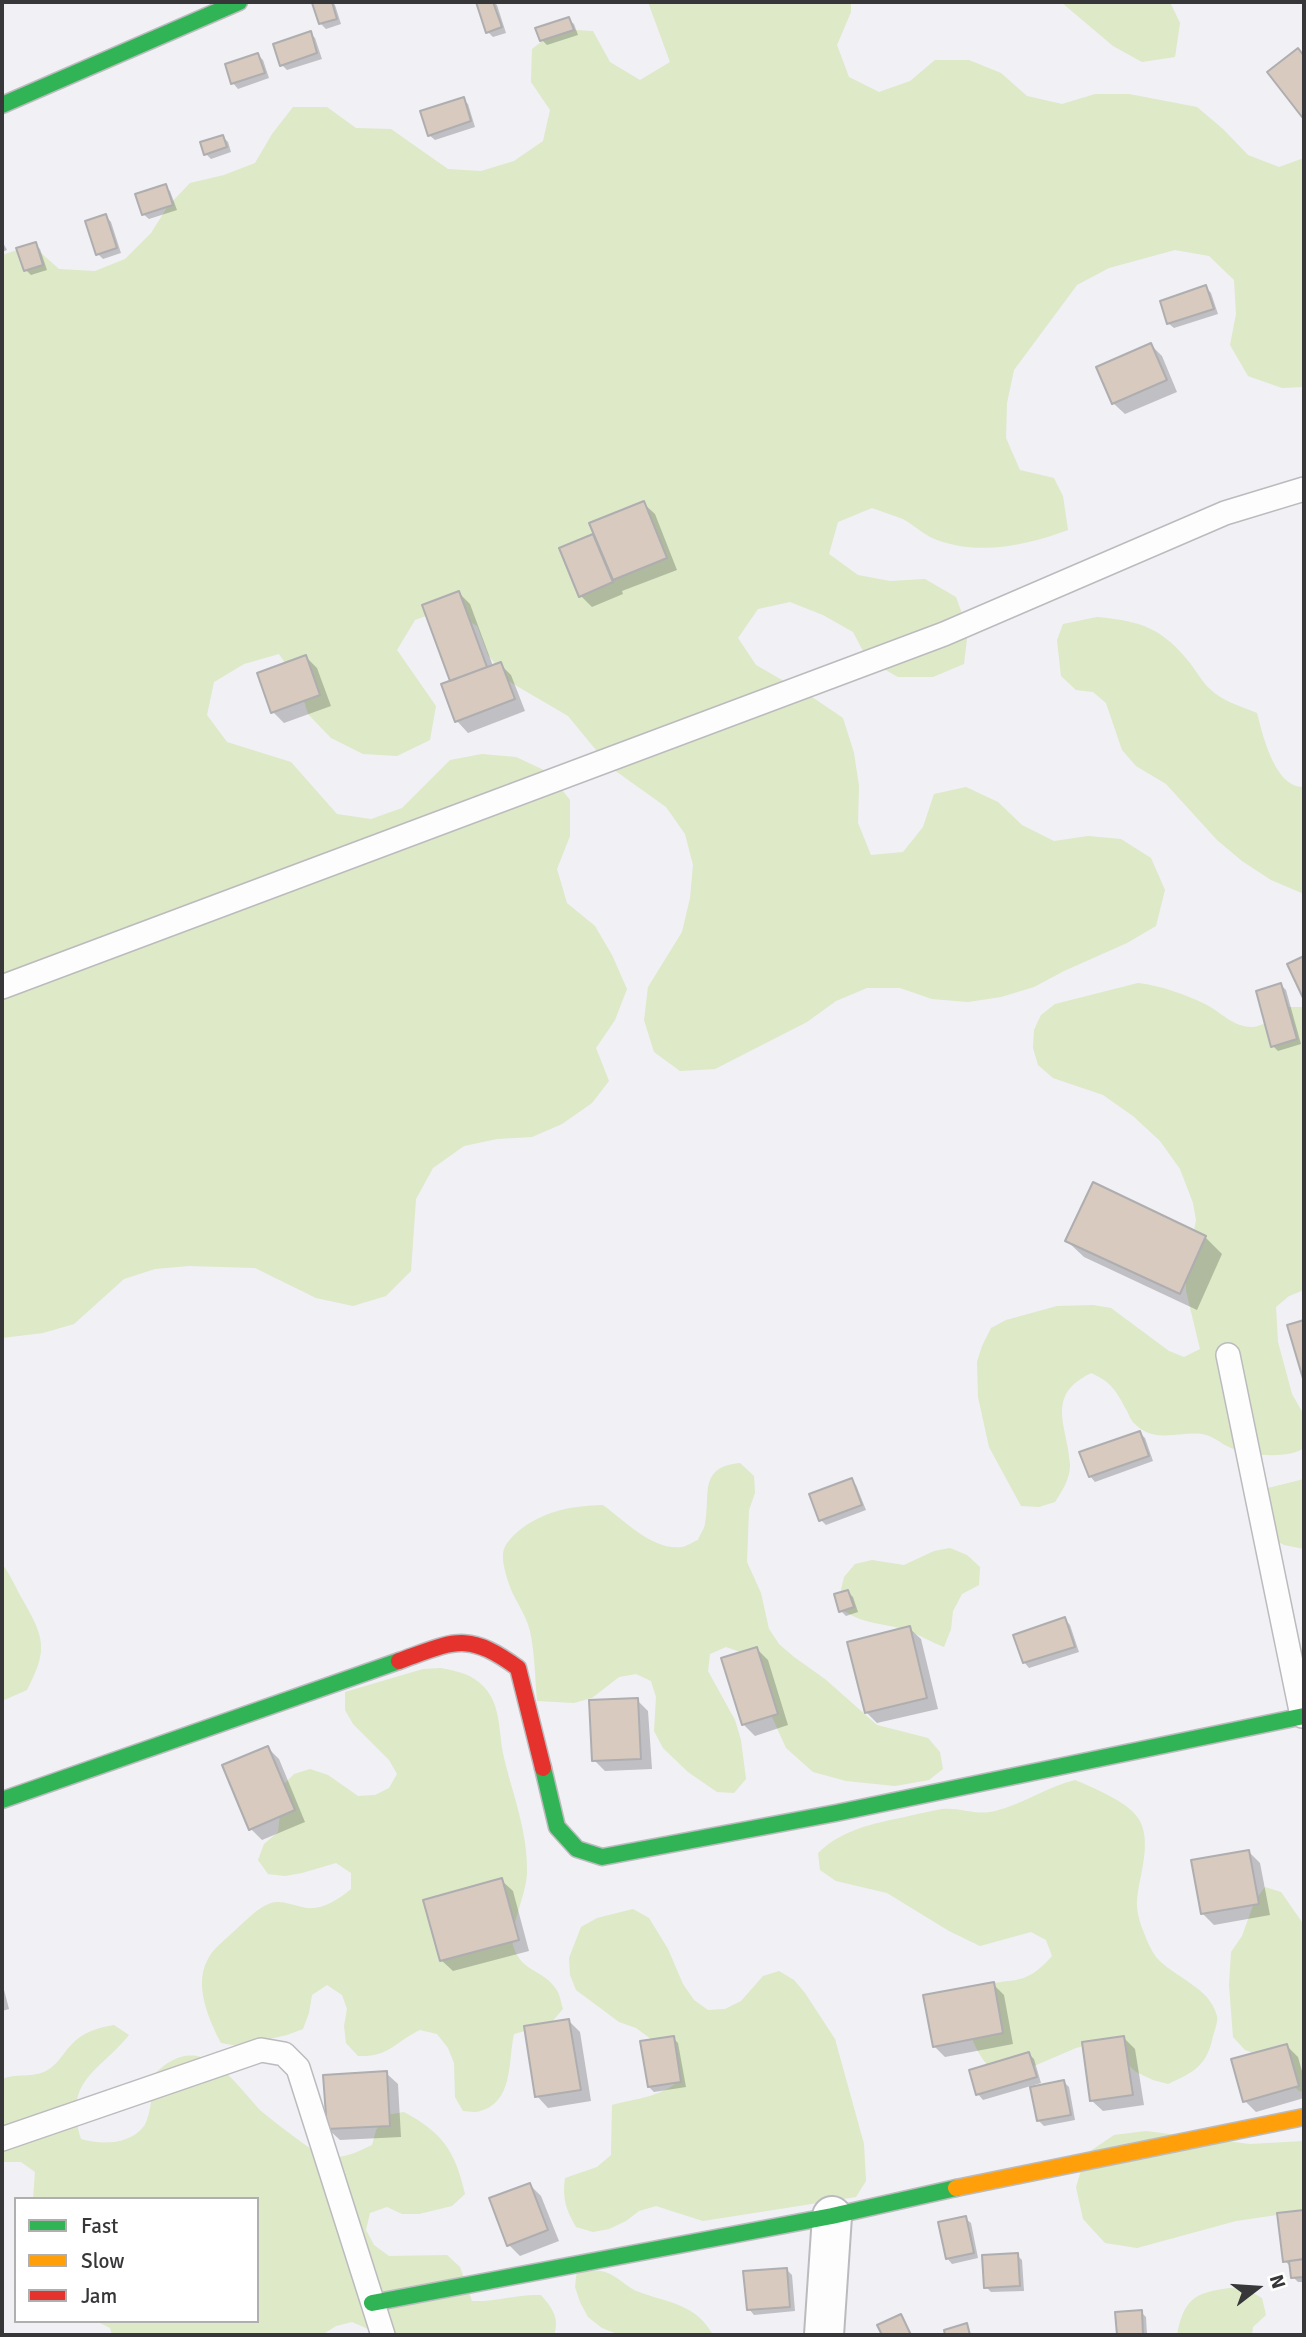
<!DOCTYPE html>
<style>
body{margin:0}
#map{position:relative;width:1306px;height:2337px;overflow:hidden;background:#f0f0f5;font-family:Signika,sans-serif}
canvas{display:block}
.frame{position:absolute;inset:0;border:4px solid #37373a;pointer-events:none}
.legend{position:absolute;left:14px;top:2197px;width:245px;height:126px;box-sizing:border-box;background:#fff;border:2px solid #afafb0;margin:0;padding:9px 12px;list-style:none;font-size:21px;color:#37373a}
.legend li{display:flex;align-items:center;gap:14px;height:35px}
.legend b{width:35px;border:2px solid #afafb0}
.north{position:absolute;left:1222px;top:2253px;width:70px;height:70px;-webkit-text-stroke:5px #fff;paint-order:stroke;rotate:73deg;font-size:19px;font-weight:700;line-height:28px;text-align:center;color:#37373a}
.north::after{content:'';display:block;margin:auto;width:24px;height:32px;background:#37373a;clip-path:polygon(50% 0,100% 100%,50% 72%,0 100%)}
</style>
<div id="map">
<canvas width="1306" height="2337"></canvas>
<div class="frame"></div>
<ul class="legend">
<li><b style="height:9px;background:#30b455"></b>Fast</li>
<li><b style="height:9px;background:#ff9f0a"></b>Slow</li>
<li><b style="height:9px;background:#e5322d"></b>Jam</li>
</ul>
<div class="north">N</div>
</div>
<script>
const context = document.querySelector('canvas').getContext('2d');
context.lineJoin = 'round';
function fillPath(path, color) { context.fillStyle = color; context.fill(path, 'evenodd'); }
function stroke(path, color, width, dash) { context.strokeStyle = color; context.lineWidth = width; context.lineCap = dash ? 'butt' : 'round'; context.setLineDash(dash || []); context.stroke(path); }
const green = new Path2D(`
 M648,2H851V12L837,45L849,77L879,92L910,81L935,60H969L1001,73L1027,96L1062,104L1095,94H1129L1197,107L1223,129L1248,155L1279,167L1304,158V387L1282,388L1248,376L1230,345L1236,314L1234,280L1209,256L1175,250L1109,268L1077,285L1014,370L1007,403L1006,438L1020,470L1054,478L1063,496L1068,530C1025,546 974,557 930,537C921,532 912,524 903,519C893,515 882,512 872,508L838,522L829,554L858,575L890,581L925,579L956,597L968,630L964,664L933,677H898L868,660L853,632L823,615L790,602L758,609L738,638L756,665L815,699L843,718L854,753L859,786L858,823L871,855L903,852L923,827L934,794L966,787L998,802L1022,825L1054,841L1088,836L1121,839L1151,858L1165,890L1156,926L1127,943L1064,971L1034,987L1001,997L968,1002L932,999L900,988H867L836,1001L807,1022L715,1069L680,1071L654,1052L644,1020L648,987L682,932L690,898L693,865L685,834L666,807L610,767L568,716L510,682L488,655L477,626L446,609L415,620L397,650L436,706L430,740L397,756L363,754L331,738L308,714L298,682L279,654L244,664L214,682L207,715L227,742L291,762L337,814L371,819L402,808L450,760L482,754L516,757L548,772L570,800V836L557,869L567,903L595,926L612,955L627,989L615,1020L596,1048L609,1081L592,1103L562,1124L532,1137L497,1139L464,1146L433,1168L416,1199L411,1271L386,1296L353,1306L316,1298L255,1268L189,1266L155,1269L124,1279L74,1324L43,1333L2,1338V255L32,245L59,269L95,271L125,259L151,233L168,206L190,183L224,175L255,163L272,134L293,107H327L356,128L391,129L448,169L481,171L514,161L543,141L550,110L531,82L532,49L558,29L593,31L610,62L640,80L670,62Z
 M1061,2H1170L1180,23L1175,57L1142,62L1113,46Z
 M1097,617C1141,621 1162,628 1190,663C1197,672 1202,682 1210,689C1223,702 1241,706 1257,713C1263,736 1275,788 1304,787V894L1271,880L1242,861L1217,840L1166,784L1136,766L1122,750L1106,703L1093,692L1076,690L1061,676L1057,640L1063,624Z
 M1138,983C1162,986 1184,994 1205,1004C1221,1012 1234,1028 1253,1027C1265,1026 1277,1014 1285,1007H1304V1290L1289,1296L1276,1307L1278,1342L1292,1394L1304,1415V1448C1289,1459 1248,1456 1231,1448C1221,1444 1214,1436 1202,1434C1179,1431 1155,1444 1135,1424C1131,1421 1129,1415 1127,1411C1116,1391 1112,1382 1091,1373C1044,1396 1068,1426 1070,1465C1070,1479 1062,1491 1055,1502L1039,1507L1021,1506L989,1447L978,1397L977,1362L982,1346L991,1328L1006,1320L1057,1306L1093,1305L1111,1308L1169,1351L1184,1357L1200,1349L1186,1291V1275L1196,1220L1193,1203L1180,1169L1160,1141L1133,1116L1103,1095L1053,1078L1038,1065L1033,1048L1034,1030L1041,1015L1055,1004Z
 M740,1463L754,1476L755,1493L749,1510L747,1562L761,1593L769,1629L779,1644L794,1657L825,1679L877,1725L928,1738L940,1752L943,1769L929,1780L895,1786L846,1781L813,1772L786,1748L743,1653L726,1647L710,1654L708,1671L735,1720L741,1740L746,1779L734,1793L717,1792L688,1772L663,1748L654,1731L656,1697L651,1681L636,1674L619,1677L592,1698L574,1703L537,1701C535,1678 535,1654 530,1631C526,1613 513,1599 508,1581C505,1572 501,1558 504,1549C507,1541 514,1535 521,1529C547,1510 572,1506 603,1505C625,1521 653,1551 682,1547C687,1546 693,1542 698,1540C700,1535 704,1529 705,1524C711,1494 698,1467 740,1463Z
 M1304,1479V1549L1284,1545L1269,1537L1256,1491Z
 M950,1548L967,1555L980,1567L979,1585L962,1594L953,1611L951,1629L944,1647C931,1642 920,1635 908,1631C884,1622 868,1626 844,1611L840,1594L844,1577L855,1564L872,1560L904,1565L934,1551Z
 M2,1564C10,1574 15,1586 21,1597C44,1637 49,1648 27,1690L2,1701Z
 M441,1668C457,1671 472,1674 484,1687C502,1706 498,1734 504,1758C513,1795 528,1833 527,1872C527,1893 509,1929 513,1945C520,1972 543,1969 556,1989C560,1994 561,2003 563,2009L550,2024L514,2034C508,2060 514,2102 480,2111C476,2113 468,2111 463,2111L455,2097L454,2063L448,2048L437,2034L420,2030C393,2043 390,2057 358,2056L346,2043L344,2026L347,2009L342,1995L327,1985L312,1995L309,2013L303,2029L287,2035L238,2046L221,2043C209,2020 194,1986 207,1961C212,1949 223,1942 232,1933C244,1923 256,1908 271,1903C281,1900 292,1905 302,1907C320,1912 338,1900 351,1889V1873L336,1863L302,1873L285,1876L268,1874L258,1860L264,1844L278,1832L283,1785L294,1774L310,1769L328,1775L358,1796L375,1795L389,1788L397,1774L389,1760L353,1724L345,1710V1692L423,1669Z
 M1075,1780C1092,1787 1128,1802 1138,1818C1148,1832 1145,1855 1142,1870C1137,1898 1133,1905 1144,1933C1147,1941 1151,1950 1156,1957C1173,1977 1210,1987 1217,2016C1218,2021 1215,2030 1213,2036C1207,2066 1194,2072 1168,2084L1153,2080L1136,2072L1124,2061L1094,2043L1076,2048L1027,2069L994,2072C976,2055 971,2037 964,2013L977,1987C1013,1976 1023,1989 1052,1956L1046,1940L1031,1932L980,1946L949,1931L887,1893L836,1881L820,1870L818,1853C843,1829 872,1824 905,1817C917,1814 930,1811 942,1809C961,1807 975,1816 995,1811C1023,1804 1047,1787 1075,1780Z
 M1265,1887L1281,1892L1304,1925V2092L1299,2091L1262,2056L1245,2050L1233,2037L1229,1985L1231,1952L1242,1936L1255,1900Z
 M633,1909L649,1918L668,1949L683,1984L694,2000L708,2010L725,2009L741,2001L763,1976L779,1971L794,1980L805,1993L835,2039L864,2144L866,2181L856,2197L703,2221L656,2206L639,2211L626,2221L609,2229L593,2232L576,2227C566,2210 562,2198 565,2178L597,2167L611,2155L612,2105C637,2098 652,2099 675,2084L669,2068L651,2039L636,2028L619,2022L576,1990L570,1975L569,1958L581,1927L597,1918Z
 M114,2025L129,2035C98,2073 63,2080 81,2139C101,2145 130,2145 144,2126C151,2116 153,2089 152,2077C198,2027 229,2076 259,2109C266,2116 312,2151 320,2154C324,2156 332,2157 336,2157C348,2157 361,2150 372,2145L376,2130L386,2115L404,2112C443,2133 455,2151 465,2194L452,2206L419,2214H402L387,2207L370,2213L366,2230L374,2245L389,2256L447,2255L460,2267L472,2301C496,2302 517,2294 541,2295C552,2308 560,2318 554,2335H382L352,2322L336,2326L322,2335H112L110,2328L96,2321H257V2199H33L35,2172L21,2162H2V2079C16,2073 29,2078 44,2072C57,2066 61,2056 71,2045C83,2032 97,2028 114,2025Z
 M1146,2131L1250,2144L1304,2141V2211L1236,2221L1137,2248L1105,2243L1083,2219L1076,2187L1086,2154L1114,2135Z
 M577,2269C586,2270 597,2270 605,2272C618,2276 627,2288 639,2292C669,2303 696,2304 713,2335H620L602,2328L588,2317L580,2302L575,2287Z
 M1229,2288L1246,2289L1262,2298L1266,2315L1253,2327L1252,2335H1177C1184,2299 1194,2293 1229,2288Z`);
const shadow = new Path2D(`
 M322,2H332L335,5L341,24L326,29L321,24L314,4Z
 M484,2H494L497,5L506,33L493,37L488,32L479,3Z
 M568,19L574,24L578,35L547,45L542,40Z
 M310,33L315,38L322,59L287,70L282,65Z
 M258,55L263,60L269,78L238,89L233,83Z
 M463,99L468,104L475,127L435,140L429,135Z
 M223,137L228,142L231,152L211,159L206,154Z
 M165,186L170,191L177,210L149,219L143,214Z
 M106,216L111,222L121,253L103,259L98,254Z
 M2,241L7,250L2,252Z
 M35,244L40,249L47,270L31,275L26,270Z
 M1206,287L1211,293L1218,314L1174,328L1168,323Z
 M1151,345L1162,356L1177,392L1125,414L1113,403Z
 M643,503L655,514L677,570L622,591L623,594L592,607L581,596L562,549L595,535Z
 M459,593L470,604L493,666L500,664L511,675L525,711L468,733L457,721L452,682Z
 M306,657L317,668L331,706L284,723L273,712Z
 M1281,985L1286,990L1301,1044L1278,1051L1273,1046Z
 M1205,1237L1222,1254L1197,1310L1084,1257L1067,1241Z
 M1140,1433L1145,1438L1153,1461L1095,1482L1090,1476Z
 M851,1480L856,1485L866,1510L826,1525L821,1520Z
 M848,1592L853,1597L858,1612L846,1616L841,1611Z
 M1065,1619L1070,1625L1079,1652L1029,1668L1024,1662Z
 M909,1628L921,1639L938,1709L877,1723L866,1712Z
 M757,1649L768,1660L788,1725L755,1736L743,1724Z
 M637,1700L648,1711L652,1769L605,1771L594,1760Z
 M268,1748L279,1759L305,1822L262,1840L251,1829Z
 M1249,1852L1260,1863L1270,1915L1214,1925L1202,1913Z
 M501,1880L513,1891L529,1951L453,1971L441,1960Z
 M2,1982L9,2009L2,2011Z
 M993,1984L1004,1995L1013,2044L945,2057L934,2046Z
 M569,2021L580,2032L591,2101L548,2108L537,2096Z
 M673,2038L678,2043L686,2087L654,2092L649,2087Z
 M1124,2038L1135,2049L1144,2105L1103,2111L1091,2100Z
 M1287,2046L1298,2057L1304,2078V2098L1256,2112L1245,2101Z
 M1029,2054L1034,2059L1041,2083L983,2100L978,2094Z
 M386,2073L398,2084L401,2137L340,2140L328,2129Z
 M1064,2082L1069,2087L1075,2120L1044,2126L1039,2121Z
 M530,2185L541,2196L559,2241L520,2256L509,2245Z
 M1304,2211V2282H1298L1293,2277L1292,2268L1285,2261L1279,2214Z
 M965,2218L971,2223L978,2258L952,2264L947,2258Z
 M1017,2255L1022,2260L1024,2291L991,2292L986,2287Z
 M786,2269L792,2275L795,2311L754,2315L749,2309Z
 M1141,2312L1146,2317L1147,2335H1119L1117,2314Z`);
const building = new Path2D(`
 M317,2H332L337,19L319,24L312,3Z
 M476,2H493L502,27L486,33Z
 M569,17L574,30L540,41L535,28Z
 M311,31L317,53L280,66L273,44Z
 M1298,48L1304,56V115L1302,117L1267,72Z
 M258,53L265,73L231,84L225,64Z
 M464,97L471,121L428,136L420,111Z
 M223,135L227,147L204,155L200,142Z
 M166,184L173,205L142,215L135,194Z
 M106,214L117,248L96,255L85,221Z
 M36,242L43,265L24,271L16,248Z
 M1206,285L1214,309L1167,324L1160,301Z
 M1151,343L1167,380L1112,404L1096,367Z
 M644,501L667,558L613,580L589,523Z
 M593,534L613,582L579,597L559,548Z
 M459,591L487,667L450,681L422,605Z
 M306,655L320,695L271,713L257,673Z
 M501,662L515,699L455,722L441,684Z
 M1304,956V1000L1287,964Z
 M1281,983L1297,1039L1271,1047L1256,991Z
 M1093,1182L1206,1236L1180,1294L1065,1241Z
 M1304,1320V1382L1287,1325Z
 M1140,1431L1149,1456L1089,1477L1079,1452Z
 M852,1478L862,1505L819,1521L809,1494Z
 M848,1590L854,1607L839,1612L834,1594Z
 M1065,1617L1075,1647L1023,1663L1013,1635Z
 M910,1626L927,1698L865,1713L847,1642Z
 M757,1647L778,1714L742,1725L721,1658Z
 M638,1698L641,1759L592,1761L589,1700Z
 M268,1746L295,1810L249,1830L222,1765Z
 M1249,1850L1259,1904L1201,1914L1191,1860Z
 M502,1878L519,1940L440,1961L423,1900Z
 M994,1982L1003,2033L933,2047L923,1995Z
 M569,2019L581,2090L535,2097L524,2026Z
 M674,2036L681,2082L648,2087L640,2041Z
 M1124,2036L1133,2095L1090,2101L1082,2042Z
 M1287,2044L1299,2086L1243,2102L1231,2059Z
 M1029,2052L1037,2077L976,2095L969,2070Z
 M387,2071L390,2126L327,2129L323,2075Z
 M1064,2080L1071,2115L1037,2121L1030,2087Z
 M530,2183L548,2230L507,2246L489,2198Z
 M1304,2210V2259L1283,2262L1277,2213Z
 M966,2216L974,2253L946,2259L938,2222Z
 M1018,2253L1020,2286L984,2288L982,2255Z
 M1304,2259V2277L1291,2278L1289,2261Z
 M787,2268L790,2307L747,2310L743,2271Z
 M1142,2310L1143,2335H1117L1115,2312Z
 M901,2314L911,2335H882L877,2325Z
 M967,2323L970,2335H945L944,2330Z`);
const lane = new Path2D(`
 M2,987L944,634L1225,513L1304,489
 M1228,1355L1302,1716
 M2,2139L261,2050L284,2054L298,2068L383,2335`);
const street = new Path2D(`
 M824,2335L832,2216`);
const fast = new Path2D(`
 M2,105L239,2
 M543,1768L557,1827L577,1849L602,1857L836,1813L1304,1716
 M2,1800L399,1661
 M372,2303L832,2216L956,2188`);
const slow = new Path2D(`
 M956,2188L1304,2117`);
const jam = new Path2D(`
 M399,1661C455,1641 467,1631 518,1668L543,1768`);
fillPath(green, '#dde9c7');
fillPath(shadow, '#0003');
fillPath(building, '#d8cabf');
stroke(building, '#aeadaf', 2);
stroke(lane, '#bbbbbe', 26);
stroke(street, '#bbbbbe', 42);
stroke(fast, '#bbbbbe', 19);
stroke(slow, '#bbbbbe', 19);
stroke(jam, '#bbbbbe', 19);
stroke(lane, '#fdfdfe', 23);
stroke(street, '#fdfdfe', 38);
stroke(fast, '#30b455', 16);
stroke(slow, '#ff9f0a', 16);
stroke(jam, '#e5322d', 16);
</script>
